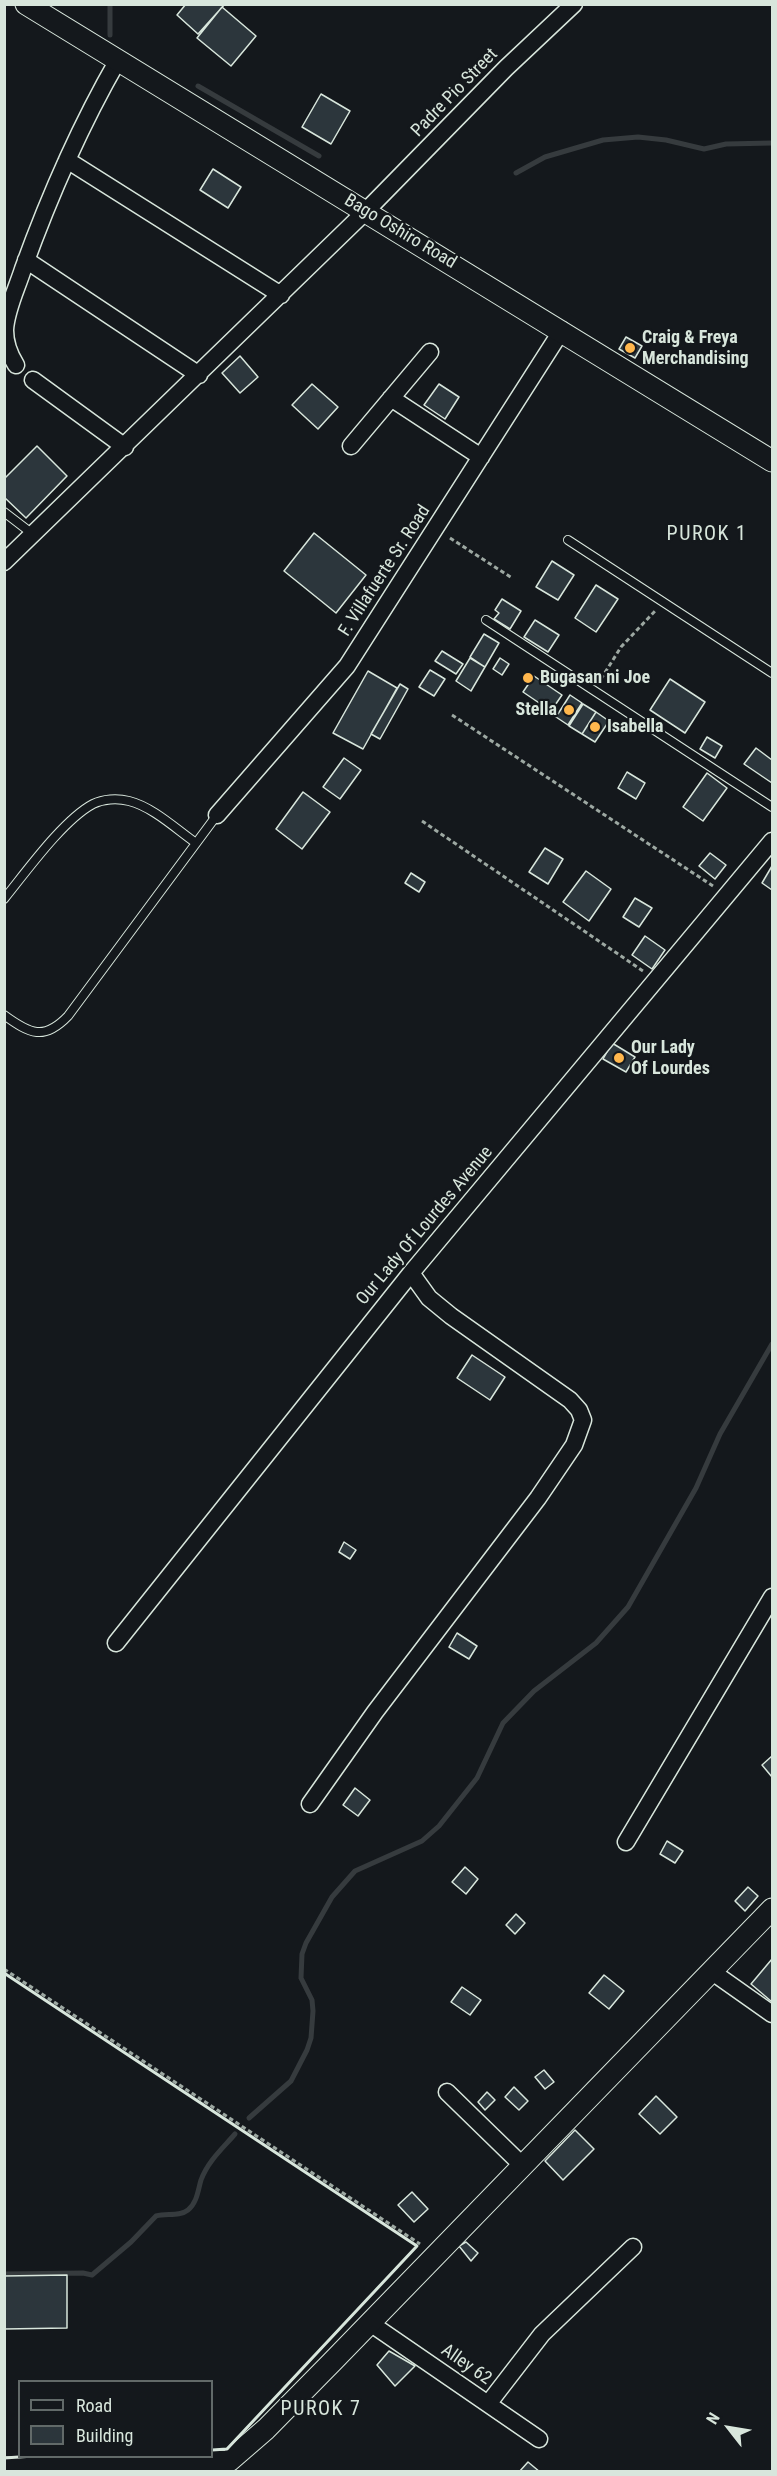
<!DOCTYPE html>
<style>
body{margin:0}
#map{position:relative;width:777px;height:2476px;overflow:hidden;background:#14181c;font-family:"Roboto Condensed",sans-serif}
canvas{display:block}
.frame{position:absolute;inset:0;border:6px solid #d8e6dc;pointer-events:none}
.legend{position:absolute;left:18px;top:2380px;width:195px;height:78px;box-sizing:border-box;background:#14181c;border:2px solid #626a69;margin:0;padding:8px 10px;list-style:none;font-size:18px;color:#d8e6dc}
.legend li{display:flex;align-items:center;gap:12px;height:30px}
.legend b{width:30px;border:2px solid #626a69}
.north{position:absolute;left:699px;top:2398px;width:60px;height:60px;-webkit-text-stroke:4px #14181c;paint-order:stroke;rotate:301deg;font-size:16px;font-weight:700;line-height:24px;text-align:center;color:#d8e6dc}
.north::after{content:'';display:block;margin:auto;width:21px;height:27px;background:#d8e6dc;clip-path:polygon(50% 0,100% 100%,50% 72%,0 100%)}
</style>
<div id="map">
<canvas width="777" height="2476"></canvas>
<div class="frame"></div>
<ul class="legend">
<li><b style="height:8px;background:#14181c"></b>Road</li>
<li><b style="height:16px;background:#2c363c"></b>Building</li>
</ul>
<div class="north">N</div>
</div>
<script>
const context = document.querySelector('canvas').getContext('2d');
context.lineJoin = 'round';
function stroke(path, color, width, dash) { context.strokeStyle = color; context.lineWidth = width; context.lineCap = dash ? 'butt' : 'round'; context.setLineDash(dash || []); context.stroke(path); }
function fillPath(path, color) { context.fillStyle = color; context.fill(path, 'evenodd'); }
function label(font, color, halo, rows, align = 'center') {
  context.font = font + ' "Roboto Condensed",sans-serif'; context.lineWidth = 4.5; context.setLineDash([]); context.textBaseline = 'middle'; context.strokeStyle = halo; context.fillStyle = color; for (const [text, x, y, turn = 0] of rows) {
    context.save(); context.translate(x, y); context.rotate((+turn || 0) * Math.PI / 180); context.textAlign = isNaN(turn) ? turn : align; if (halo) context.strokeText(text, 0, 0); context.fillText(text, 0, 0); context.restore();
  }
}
const stream = new Path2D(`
 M110,4V35
 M198,86L319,156
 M516,173L545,157L603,140L638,137L666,140L704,149L726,144L772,143
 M249,2118L291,2081L307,2050L311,2038L313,2011L312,2000L301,1978L302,1954L306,1943L332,1897L355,1871L422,1841L439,1826L477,1778L503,1723L534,1691L596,1643L628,1607L696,1488L720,1434L772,1344
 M4,2274L83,2273L92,2275L131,2242L156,2216C167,2213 179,2217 188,2210C197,2203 198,2190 201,2180C208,2161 223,2148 235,2134`);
const building = new Path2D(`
 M186,4H225L198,34L177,15Z
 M222,7L256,36L231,66L197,38Z
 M321,94L350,111L331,144L302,127Z
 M213,169L241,187L228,208L200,190Z
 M626,337L642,346L635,358L619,349Z
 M240,356L258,377L240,393L222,373Z
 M312,384L338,407L318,429L292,405Z
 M439,384L459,397L445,419L424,405Z
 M37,446L67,476L26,518L4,497V479Z
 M314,533L366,575L336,613L284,571Z
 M552,561L574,575L558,600L536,587Z
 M596,585L618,599L596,632L575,618Z
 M502,599L521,611L510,629L494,619L499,613L495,610Z
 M535,620L559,635L548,652L524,637Z
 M484,634L499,643L485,667L470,657Z
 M442,651L463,664L456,674L435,661Z
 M470,658L485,667L471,691L456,681Z
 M500,658L509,664L502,675L493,669Z
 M430,670L445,679L434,696L419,687Z
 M368,671L397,688L363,749L333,733Z
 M534,676L562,695L551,711L523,692Z
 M670,679L705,702L685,733L650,710Z
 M400,684L408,689L380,739L371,734Z
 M570,695L582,703L568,725L556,717Z
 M583,704L596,712L582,734L569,726Z
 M596,712L609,721L595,742L582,734Z
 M707,737L722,746L715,758L700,749Z
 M756,748L772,760V783L744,764Z
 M344,758L361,770L340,799L323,787Z
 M627,772L645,783L636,799L618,788Z
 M707,773L727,788L703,821L683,807Z
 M303,792L330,812L302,849L276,829Z
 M545,848L563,859L548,884L529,872Z
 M710,853L726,865L715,879L699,866Z
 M772,866V890L762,883Z
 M586,871L611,889L589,921L563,902Z
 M411,873L425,882L419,892L405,883Z
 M635,898L652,908L639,927L623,917Z
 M645,936L665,950L652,969L632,955Z
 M612,1043L635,1057L626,1072L603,1059Z
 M472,1355L505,1377L490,1400L457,1378Z
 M344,1542L356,1550L350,1559L339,1552Z
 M457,1633L477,1646L469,1659L449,1647Z
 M772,1756V1777L762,1765Z
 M355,1788L370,1800L358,1816L343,1805Z
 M667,1841L683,1851L675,1863L660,1854Z
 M465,1867L478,1879L466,1894L452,1882Z
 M748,1887L758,1896L745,1911L735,1901Z
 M516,1914L525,1923L515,1934L506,1925Z
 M772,1959V2002L751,1984Z
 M604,1975L624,1991L609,2009L589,1993Z
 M462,1987L481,2000L470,2015L451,2002Z
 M544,2070L554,2082L545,2089L535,2077Z
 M514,2087L528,2101L519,2110L505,2097Z
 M487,2092L495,2100L485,2110L478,2102Z
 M656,2096L677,2117L660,2134L639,2114Z
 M575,2130L594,2149L563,2180L545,2161Z
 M412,2192L428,2209L414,2222L398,2205Z
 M466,2242L478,2253L471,2261L459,2246Z
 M67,2275V2328L4,2329V2276Z
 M389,2351L415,2366L395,2386L377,2365Z
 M528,2462L540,2472H519Z`);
const path = new Path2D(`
 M450,538L512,578
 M601,679L621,647L655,611
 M452,715L713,886
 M422,821L643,971
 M4,1969L420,2244`);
const service = new Path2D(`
 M4,512L34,535
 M568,540L772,673
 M486,620L772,807
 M4,899C26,872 63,820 93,804C103,799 117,798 129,801C153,807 176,829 196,843
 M4,1015C30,1034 44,1041 68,1016L217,815`);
const minor = new Path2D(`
 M67,160L281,295
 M26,260L199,375
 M16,365C9,354 5,344 5,330C6,310 17,288 23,269C49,197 80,126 118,60
 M33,380L125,447
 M391,398L481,457
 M351,446L430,352
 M4,562L366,211L506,68L574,4
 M217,815L347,666L562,330
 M116,1643L411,1273L772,841
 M310,1804L375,1712L538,1498L574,1445L583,1420L579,1410L570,1400L451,1316L429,1298L411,1273
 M626,1842L772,1597
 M711,1971L772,2014
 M447,2092L523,2166
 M370,2323L539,2439
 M488,2404L542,2334L633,2247`);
const tertiary = new Path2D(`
 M26,4L772,461
 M229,2461L266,2429L332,2362L772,1909
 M4,2468L229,2461`);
const wall = new Path2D(`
 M4,1973L417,2246L227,2449L212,2450
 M4,2458L34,2456`);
const markers = [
 [630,348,6,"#ffb74d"],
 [528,678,6,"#ffb74d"],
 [569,710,6,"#ffb74d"],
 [595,727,6,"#ffb74d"],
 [619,1058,6,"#ffb74d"]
];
const streetNames = [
 ["Padre Pio Street",455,93,-46],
 ["Bago Oshiro Road",400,232,31],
 ["F. Villafuerte Sr. Road",385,571,-57],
 ["Our Lady Of Lourdes Avenue",425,1226,-50],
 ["Alley 62",466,2365,35]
];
const poiNames = [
 ["Craig & Freya",642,338],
 ["Merchandising",642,359],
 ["Bugasan ni Joe",540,678],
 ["Stella",557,710,"right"],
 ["Isabella",607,727],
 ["Our Lady",631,1048],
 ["Of Lourdes",631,1069]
];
const neighbourhoodNames = [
 ["PUROK 1",707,535],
 ["PUROK 7",321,2410]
];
stroke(stream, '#363b3e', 5);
fillPath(building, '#2c363c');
stroke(building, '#d8e6dc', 1.5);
stroke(service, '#d8e6dc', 10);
stroke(minor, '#d8e6dc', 19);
stroke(tertiary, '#d8e6dc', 23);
stroke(path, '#9da8a2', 3, [4.5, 3]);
stroke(service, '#14181c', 8);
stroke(minor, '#14181c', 16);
stroke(tertiary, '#14181c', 21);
stroke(wall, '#d8e6dc', 3);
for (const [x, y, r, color] of markers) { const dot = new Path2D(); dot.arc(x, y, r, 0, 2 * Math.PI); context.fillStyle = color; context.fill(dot); stroke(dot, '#14181c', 2); }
label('18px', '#d8e6dc', '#14181c', streetNames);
label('bold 18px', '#d8e6dc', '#14181c', poiNames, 'left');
context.letterSpacing = '1.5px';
label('20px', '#d8e6dc', '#14181c', neighbourhoodNames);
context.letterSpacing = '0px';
</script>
